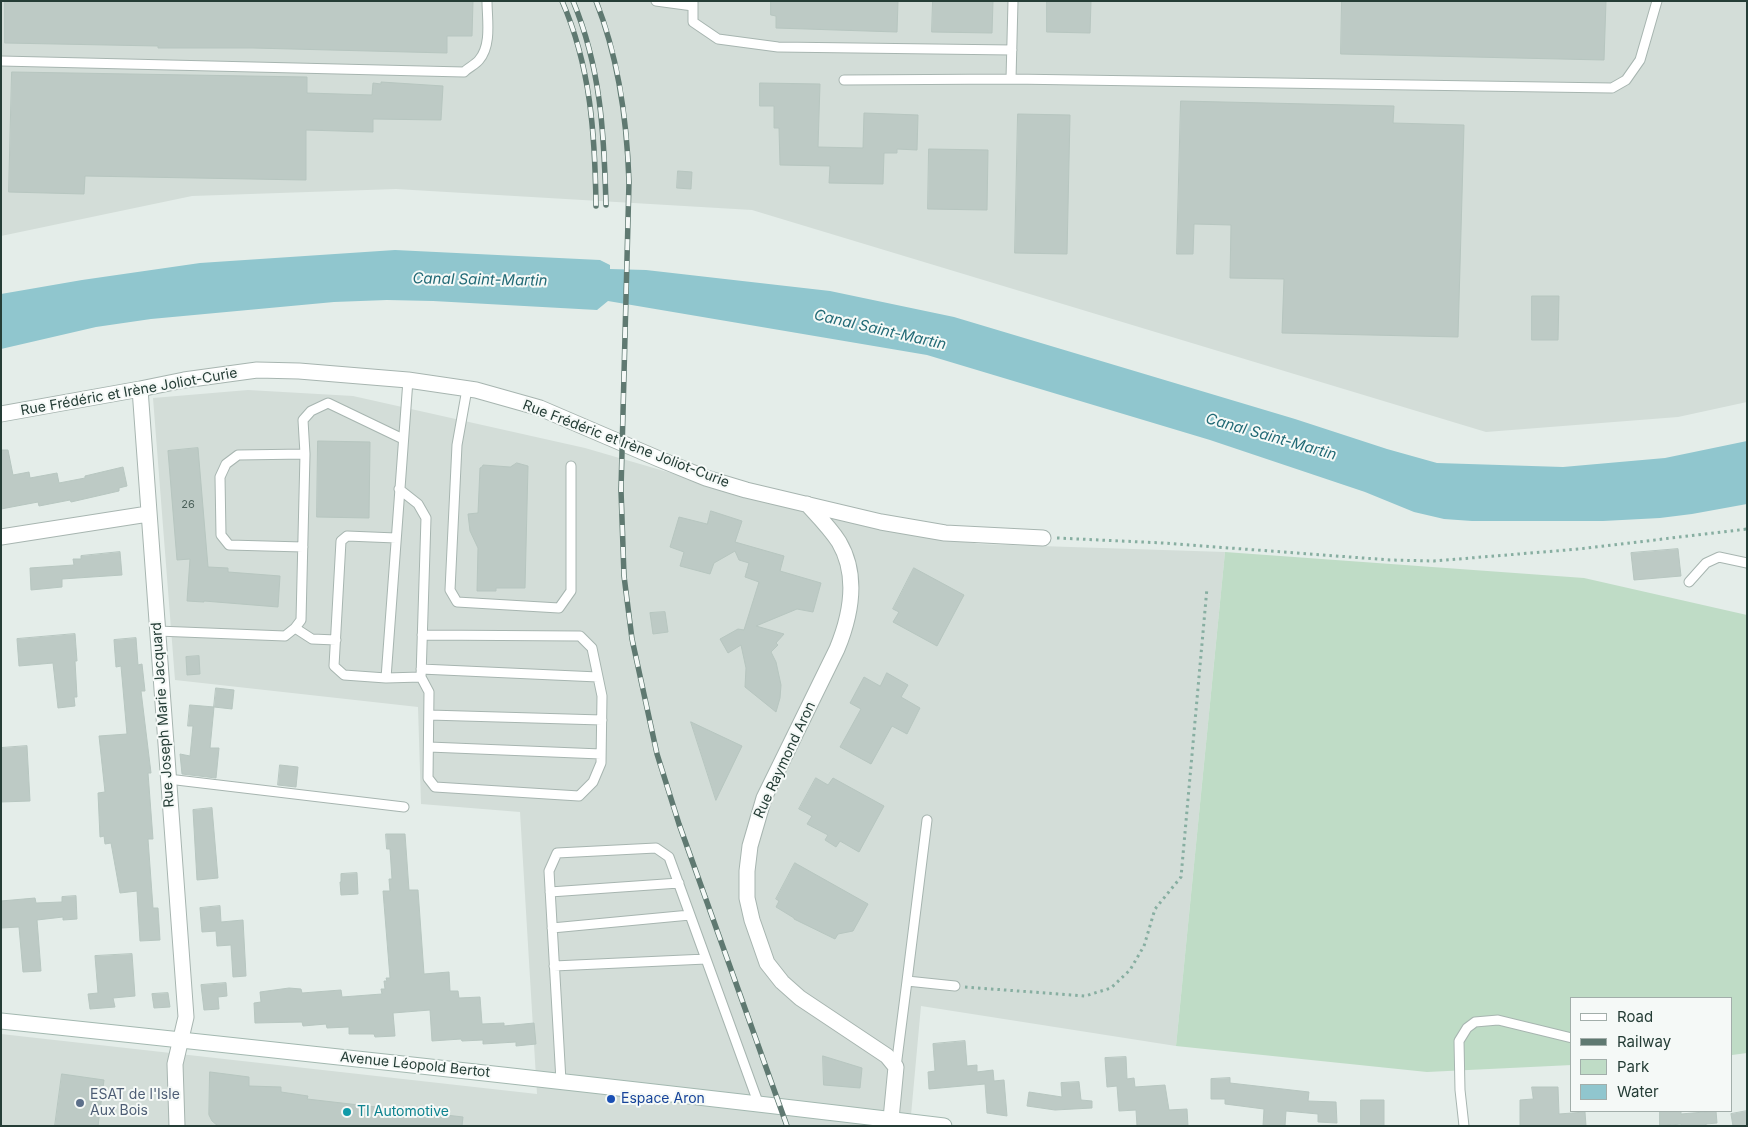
<!DOCTYPE html>
<meta charset="utf-8">
<style>
body{margin:0}
#map{position:relative;width:1748px;height:1127px;overflow:hidden;background:#e4ede9;font-family:Inter,sans-serif}
canvas{display:block}
.frame{position:absolute;inset:0;border:2px solid #253d36;pointer-events:none}
.legend{position:absolute;left:1570px;top:997px;width:162px;height:115px;box-sizing:border-box;background:#f5f9f7;border:1px solid #a2aeaa;margin:0;padding:6px 9px;list-style:none;font-size:15px;color:#253d36}
.legend li{display:flex;align-items:center;gap:10px;height:25px}
.legend b{width:25px;border:1px solid #a2aeaa}
</style>
<div id="map">
<canvas width="1748" height="1127"></canvas>
<div class="frame"></div>
<ul class="legend">
<li><b style="height:6px;background:#fff"></b>Road</li>
<li><b style="height:6px;background:#5f7971"></b>Railway</li>
<li><b style="height:14px;background:#bfdcc6"></b>Park</li>
<li><b style="height:14px;background:#90c6ce"></b>Water</li>
</ul>
</div>
<script>
const context = document.querySelector('canvas').getContext('2d');
context.lineJoin = 'round';
function fillPath(path, color) { context.fillStyle = color; context.fill(path, 'evenodd'); }
function stroke(path, color, width, dash) { context.strokeStyle = color; context.lineWidth = width; context.lineCap = dash ? 'butt' : 'round'; context.setLineDash(dash || []); context.stroke(path); }
function label(font, color, halo, rows, align = 'center') {
  context.font = font + ' Inter,sans-serif'; context.lineWidth = 4; context.setLineDash([]); context.textBaseline = 'middle'; context.strokeStyle = halo; context.fillStyle = color; for (const [text, x, y, turn = 0] of rows) {
    context.save(); context.translate(x, y); context.rotate((+turn || 0) * Math.PI / 180); context.textAlign = isNaN(turn) ? turn : align; if (halo) context.strokeText(text, 0, 0); context.fillText(text, 0, 0); context.restore();
  }
}
const built = new Path2D(`
 M1,1H1747V402L1678,417L1486,432L752,210L396,189L192,196L1,236Z
 M248,390L353,396L585,448L805,512L979,544L1225,552L1176,1046L921,1006L910,1126H1V1034L537,1094L520,812L421,804L418,707L175,680L153,398Z`);
const green = new Path2D(`
 M1225,552L1584,578L1747,615V1053L1732,1055V998H1572V1065L1427,1072L1176,1046Z`);
const water = new Path2D(`
 M395,250L600,260L610,265V269L646,270L830,291L954,317L1295,419L1387,449L1437,463L1563,467L1665,458L1747,441V504L1692,514L1660,518L1603,521H1472L1444,519L1414,512L1365,492L1210,440L927,355L608,301L597,310L433,301L387,300L334,302L151,319L96,327L1,349V294L82,280L200,263Z`);
const building = new Path2D(`
 M5,1H473L472,36H447V53L253,48H158V46L5,43Z
 M771,1H898L897,32L776,28V16L771,15Z
 M933,1H993L992,33L932,32Z
 M1047,1H1091L1090,33L1047,32Z
 M1342,1H1606L1604,60L1341,54Z
 M12,72L307,77V93L372,95L373,83L381,84V82L443,86L441,120L373,119V132L306,130V180L85,176L84,194L9,192Z
 M760,83L820,84L818,147L863,148L864,113L918,115L917,150L897,149V153H884L883,184L829,183L830,166L780,165L779,128H774V106H760Z
 M1181,101L1394,106L1393,123L1464,125L1458,337L1282,333L1284,279L1230,278L1231,225L1194,224L1193,254H1177Z
 M1018,114L1070,115L1067,254L1015,253Z
 M929,149L988,150L987,210L928,209Z
 M678,171L692,172L691,189L677,188Z
 M1532,296H1559L1558,340H1532Z
 M318,441L370,442L369,518L317,517Z
 M198,448L208,567L228,568V572L280,576L278,607L204,601V602L187,601L190,559L177,560L168,451Z
 M1,450H8L13,475L29,472L30,478L57,473L59,483L85,478V476L123,467L127,486L119,488V491L71,502L70,500L39,506L38,502L1,509Z
 M517,463L528,466L525,588H496V591H477L478,548L470,531L468,514L478,513L480,468L482,467L483,465L510,467Z
 M711,511L742,521L735,542L784,556L780,571L821,583L813,612L797,609L756,626L784,634L776,643L778,645L771,652L776,662L781,685L780,698L776,712L745,687L746,668L741,645L728,653L720,639L738,629L744,630L759,582L745,577L749,563L739,560L735,551L714,563L710,574L680,566L684,552L670,547L679,517L707,524Z
 M1678,549L1681,576L1634,580L1631,553Z
 M120,552L122,575L62,579V587L31,590L30,568L74,565L73,559H81V556Z
 M914,568L964,595L937,646L893,622L899,612L893,609Z
 M665,612L668,632L653,634L650,613Z
 M75,634L77,661H75L77,697H74L75,706L58,708L53,663L19,666L17,639Z
 M136,638L138,665L142,664L145,691H141L151,773H148L153,839H148L153,908H158L160,940L140,941L137,891L120,893L111,843L105,844L104,836L100,837L98,793L105,792L99,736L127,734L121,666L116,667L114,640Z
 M199,656L200,674L187,675L186,657Z
 M887,673L908,685L901,697L920,708L907,734L892,726L871,764L840,747L861,709L850,703L864,677L880,686Z
 M216,688L234,690L232,709L214,707Z
 M190,705L214,707L210,748H219L216,778L182,774L180,754L190,756L193,726H188Z
 M691,722L742,746L716,800Z
 M27,746L30,801L1,802V748Z
 M280,765L298,767L296,787L278,785Z
 M816,778L828,785L833,778L884,806L859,852L840,841L836,847L825,840L828,835L807,824L812,816L799,809Z
 M212,808L218,878L197,880L193,810Z
 M386,834H405L409,890H418L424,974L449,972L450,991H458L459,998L480,997L482,1024L504,1023V1026L534,1023L536,1044L516,1046V1042L483,1044V1040L462,1041L461,1039L432,1041L430,1010L393,1013L395,1036L375,1037L374,1034H349V1027L327,1028L326,1024L303,1026L302,1022L255,1023L254,1003L261,1002L260,992L289,988L301,989L302,993L341,990L342,997L382,994L381,989H385L384,981H387L386,978H390L383,891H390L389,879H392L390,849H387Z
 M795,863L868,904L853,931L838,934L835,939L794,919V918L776,907L779,901L776,899Z
 M357,873L358,894L341,895L340,882H341V874Z
 M76,896L77,919L63,920V917L37,920L41,971L23,972L19,927L1,928V901L35,898L36,903L62,902V897Z
 M220,906L221,922L243,920L246,976L233,977L231,945L217,946L216,931L202,932L200,908Z
 M132,954L135,996L113,998L115,1007L90,1009L88,994L98,993L95,956Z
 M226,983L227,996L218,997L219,1009L204,1010L201,985Z
 M168,993L170,1007L154,1008L152,994Z
 M965,1041L967,1066L977,1065V1072L993,1070L994,1081L1004,1080L1007,1116L987,1113L985,1084L929,1089L928,1072L935,1071L933,1044Z
 M823,1056L862,1068L860,1088L824,1085Z
 M1126,1057L1127,1079L1134,1078L1135,1087L1165,1085L1169,1110L1187,1109L1188,1126H1137L1136,1110L1119,1111L1117,1086L1107,1087L1105,1058Z
 M210,1072L249,1077V1086L281,1087V1092L308,1096L307,1099L463,1117L462,1126H218L212,1121L209,1115Z
 M62,1074L104,1080L98,1126H55Z
 M1230,1078V1083L1309,1092L1308,1101L1336,1102L1337,1123L1318,1122V1114L1286,1111L1285,1126H1263L1264,1109L1225,1104V1099H1211V1079Z
 M1079,1082L1081,1100L1092,1101V1108L1055,1110L1027,1106L1029,1092L1062,1097L1061,1083Z
 M1532,1087H1558L1559,1114L1585,1112L1586,1126H1520V1100L1533,1099Z
 M1361,1100H1384V1126H1361Z
 M1660,1111H1681V1114L1716,1111L1717,1123L1706,1124V1126H1681V1124L1660,1126Z
 M1747,1111V1126H1733L1731,1114Z`);
const path = new Path2D(`
 M1057,538L1163,543L1390,560L1434,561L1579,549L1747,529
 M965,987L1085,996L1111,988L1130,970L1144,946L1155,909L1181,877L1207,588`);
const lane = new Path2D(`
 M656,1L693,6
 M693,1V22L718,39L778,47L1012,50
 M1013,1L1011,79L1612,88L1626,80L1640,60L1657,1
 M1,61L464,72C468,68 476,64 479,60C492,45 487,19 487,1
 M844,80L1011,79
 M467,389L457,445L450,590L457,602L559,608L571,591V466
 M305,454L303,420L311,411L328,403L403,439
 M396,538L347,536L341,541L334,666L344,675L386,678L408,380
 M1689,582L1706,563L1719,557L1747,563
 M295,628L312,639L336,640
 M157,631L285,636L295,628L301,620L305,454L238,455L226,464L220,477L221,535L229,545L303,547
 M421,669L598,677
 M421,677L429,692L428,778L435,787L579,796L593,782L601,763L602,696L592,648L580,636L422,635
 M386,678L421,677L426,518L418,504L399,489
 M429,715L602,720
 M429,747L601,754
 M168,779L404,807
 M550,892L679,883
 M552,928L690,915
 M554,966L706,959
 M907,981L927,820
 M896,1067L907,981L955,986
 M561,1081L549,871L557,853L656,848L669,857L759,1105
 M1464,1126L1460,1090L1459,1041L1467,1028L1475,1022L1498,1020L1572,1038`);
const street = new Path2D(`
 M140,389L186,1017L175,1064L177,1126
 M1,414L140,389L184,380L257,370L299,371L408,380L476,390L540,408L659,459L706,478L746,490L881,522L945,533L1043,538
 M807,504C818,516 830,528 839,542C859,576 851,615 837,649L764,798L750,846L747,871V898L752,920L767,963L782,982L800,998L887,1056L896,1067L891,1119
 M1,537L148,514`);
const secondary = new Path2D(`
 M1,1021C316,1054 630,1088 944,1126`);
const rail = new Path2D(`
 M562,1C591,67 595,136 596,206
 M573,1C601,68 604,133 606,205
 M596,1C619,59 627,120 629,182L621,490L624,576L632,639L657,754L679,824L787,1126`);
const markers = [
 [611,1099,5,"#1a4fb4"],
 [80,1103,5,"#5c6f8a"],
 [347,1112,5,"#0f9aa8"]
];
const numberNames = [
 ["26",188,505]
];
const streetNames = [
 ["Rue Frédéric et Irène Joliot-Curie",129,392,-10],
 ["Rue Frédéric et Irène Joliot-Curie",626,444,21],
 ["Rue Joseph Marie Jacquard",163,715,-94],
 ["Rue Raymond Aron",785,760,-65],
 ["Avenue Léopold Bertot",415,1065,6]
];
const serviceNames = [
 ["ESAT de l'Isle",90,1095],
 ["Aux Bois",90,1111]
];
const transitNames = [
 ["Espace Aron",621,1099]
];
const cultureNames = [
 ["TI Automotive",357,1112]
];
const waterNames = [
 ["Canal Saint-Martin",480,280,1],
 ["Canal Saint-Martin",880,330,13],
 ["Canal Saint-Martin",1271,437,16]
];
fillPath(built, '#d3ddd8');
fillPath(green, '#bfdcc6');
fillPath(water, '#90c6ce');
fillPath(building, '#bdcac5');
stroke(building, '#b7c6c0', 1);
stroke(lane, '#a7b5b0', 11);
stroke(street, '#a7b5b0', 17);
stroke(secondary, '#a3b8b0', 17);
stroke(path, '#87aea1', 3, [2.5, 4]);
stroke(lane, '#fff', 9);
stroke(street, '#fff', 15);
stroke(secondary, '#fff', 15);
stroke(rail, '#5f7971', 5.5);
stroke(rail, '#f5f9f7', 4, [11]);
for (const [x, y, r, color] of markers) { const dot = new Path2D(); dot.arc(x, y, r, 0, 2 * Math.PI); context.fillStyle = color; context.fill(dot); stroke(dot, '#f5f9f7', 2); }
label('11px', '#4b605a', null, numberNames);
label('14px', '#253d36', '#f5f9f7', streetNames);
label('14px', '#4e5e75', '#f5f9f7', serviceNames, 'left');
label('14px', '#164399', '#f5f9f7', transitNames, 'left');
label('14px', '#0d838f', '#f5f9f7', cultureNames, 'left');
label('italic 15px', '#226a76', '#f5f9f7', waterNames);
</script>
